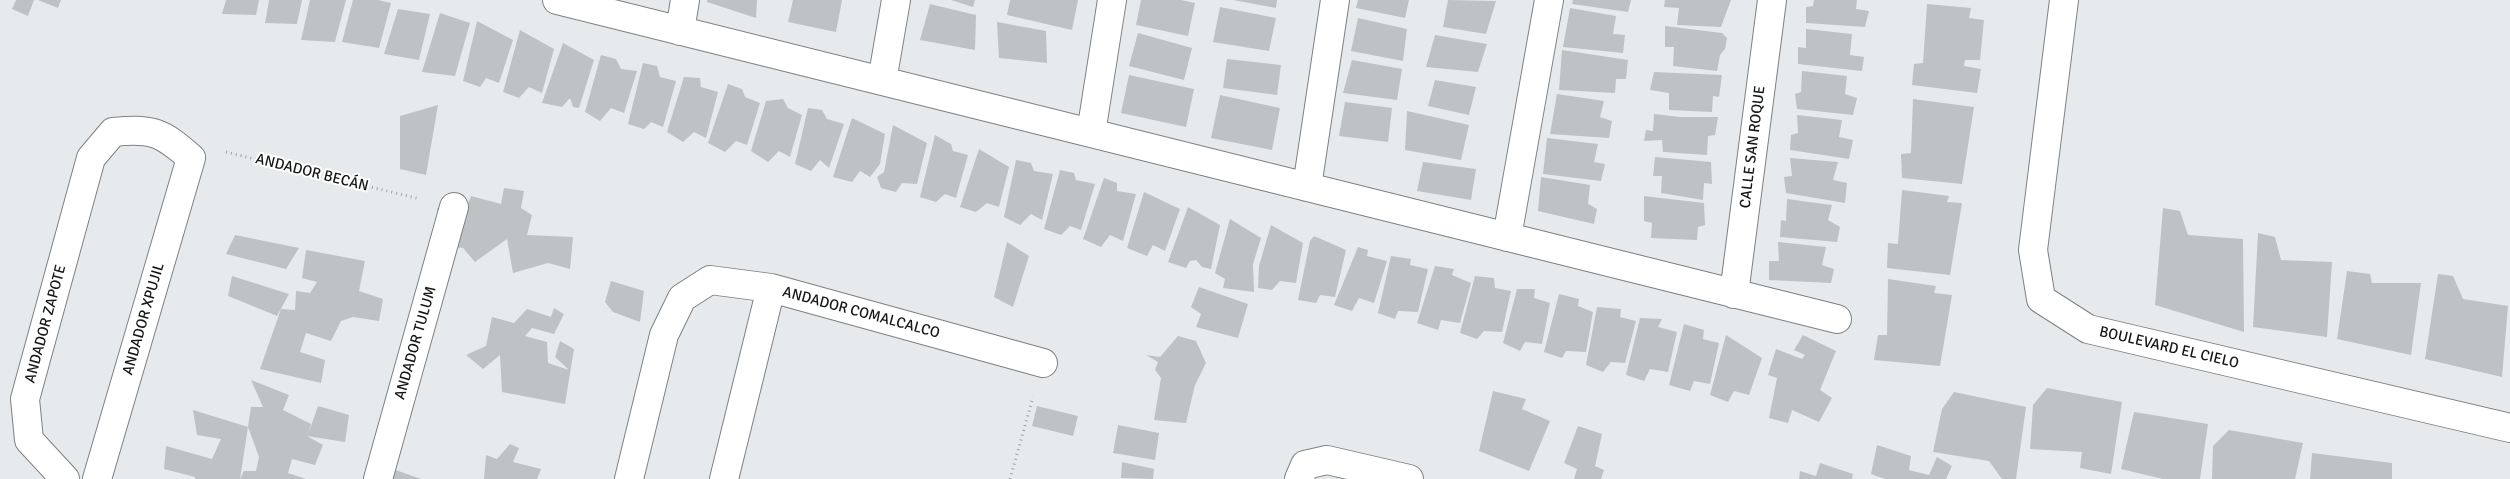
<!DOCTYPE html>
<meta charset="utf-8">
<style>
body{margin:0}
canvas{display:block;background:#e7eaec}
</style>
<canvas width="2510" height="479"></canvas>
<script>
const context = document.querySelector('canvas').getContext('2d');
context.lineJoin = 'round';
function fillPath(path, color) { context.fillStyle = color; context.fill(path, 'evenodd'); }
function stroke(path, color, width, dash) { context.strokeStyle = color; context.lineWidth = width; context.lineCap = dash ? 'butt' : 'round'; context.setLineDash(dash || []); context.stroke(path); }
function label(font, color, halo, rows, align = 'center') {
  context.font = font + ' Signika,sans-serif'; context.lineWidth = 4; context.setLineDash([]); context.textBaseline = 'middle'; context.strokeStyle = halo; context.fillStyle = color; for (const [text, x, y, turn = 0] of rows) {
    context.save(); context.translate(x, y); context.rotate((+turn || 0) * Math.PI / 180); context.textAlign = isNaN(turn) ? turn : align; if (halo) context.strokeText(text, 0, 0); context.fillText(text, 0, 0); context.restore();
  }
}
const building = new Path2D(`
 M16,0H34L28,16L12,9Z
 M38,0H61L58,8Z
 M226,0H259L256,15L222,14Z
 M269,0H302L297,24L265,23Z
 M310,0H346L335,42L301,40Z
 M353,0H378L391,3L379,48L342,42Z
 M707,0H757L756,18L707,2Z
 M793,0H842L836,32L788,22Z
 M951,0H975L973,7Z
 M1010,0H1078L1072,30L1007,15Z
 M1141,0H1181L1195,3L1188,36L1136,25Z
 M1233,0H1277L1276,8Z
 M1358,0H1409L1405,18L1356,8Z
 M1448,0L1496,1L1486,34L1443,27Z
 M1573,0H1631L1628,12L1572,4Z
 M1665,0H1731L1721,27L1677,25L1679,8L1664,7Z
 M1814,0H1857L1856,9L1869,11L1865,27L1806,23V7L1813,6Z
 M930,4L976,15L975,50L920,40Z
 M1927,4L1971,8L1969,18L1984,20L1980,60H1965L1964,66L1981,69L1977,93L1912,85L1914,64L1923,63Z
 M1220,7L1276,18L1269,51L1213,42Z
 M1570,8L1616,16L1613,34L1625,35L1623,53L1563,47Z
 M398,9L430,14L419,60L384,54Z
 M440,13L470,23L455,76L422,72Z
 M1358,18L1407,29L1403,61L1351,51Z
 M477,21L513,40L499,83L486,78L480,87L463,81Z
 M997,22L1046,31L1047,63L999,58Z
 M1665,26L1722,33L1727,38L1725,49L1720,55L1717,71L1673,66L1674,47H1665Z
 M1806,29L1852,34L1850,55L1864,57L1862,71L1798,64V47L1806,48Z
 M520,30L554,49L542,93L529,87L519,98L503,92Z
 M1138,33L1192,48L1184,80L1129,66Z
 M1435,35L1487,44L1478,72L1426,67Z
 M563,43L594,60L579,108L573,107L570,98L562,107L542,103Z
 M1562,50L1628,60L1626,79H1616L1615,93L1559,90Z
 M601,55L616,59L621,69L637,71L624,113L611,108L600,121L585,112Z
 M1227,59L1281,65L1277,95L1223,88Z
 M1352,60L1402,69L1397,100L1343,93Z
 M643,63L657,66L660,77L676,81L663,127L651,122L644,129L628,124Z
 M1802,71L1847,76L1845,94L1857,98L1853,115L1797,109L1795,94L1801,92Z
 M1654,72L1722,75L1719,97L1713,96L1712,112L1669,110V93L1650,90Z
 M1129,75L1194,89L1186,127L1121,113Z
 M684,77L700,78L701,87L718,92L706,138L694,132L683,142L667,132Z
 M1435,80L1476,87L1469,115L1428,106Z
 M728,84L742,89L745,97L760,103L747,145L736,141L725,152L708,143Z
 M1557,94L1604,101L1600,117L1612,121L1609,138L1550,134Z
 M1220,95L1280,108L1272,150L1211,138Z
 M783,99L788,108L802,115L790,157L779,151L768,162L751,151L766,101Z
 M1913,99L1974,107L1962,184L1902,178L1901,154L1911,153Z
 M1345,102L1392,108L1388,142L1339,136Z
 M438,105L426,175L400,169V116Z
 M808,108L822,110L827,119L844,124L829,168L820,160L811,171L795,164Z
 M1407,111L1469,125L1461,160L1405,150Z
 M1654,114L1680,117H1718L1715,135L1708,136L1707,155L1663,152L1662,140L1644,141L1646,130L1653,131Z
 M1797,115L1842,120L1839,137L1853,140L1849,159L1790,150L1791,135L1798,133Z
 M852,118L885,134L880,164L870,177L860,171L852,182L833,177Z
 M893,125L927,143L917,184L902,183L896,192L881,188L877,177L884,172Z
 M935,135L951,144L953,151L968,155L956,198L945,194L936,202L920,197Z
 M1547,138L1598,144L1594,162L1605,164L1601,181L1543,174Z
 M979,149L1009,167L999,207L987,203L976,212L960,207Z
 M1655,157L1711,162L1712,184L1704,183L1703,200L1661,193L1662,176H1653Z
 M1790,158L1838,162L1833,180L1847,183L1845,203L1786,193L1784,177L1792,176Z
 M1016,160L1031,163L1034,171L1053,174L1042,220L1031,214L1020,225L1004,217Z
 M1423,162L1476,169L1471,200L1417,191Z
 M1060,170L1074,173L1076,180L1095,184L1081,230L1070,226L1061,235L1044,229Z
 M1541,177L1590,185L1588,204L1597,209L1594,224L1538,211Z
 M1104,178L1117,183V191L1136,194L1123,241L1110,235L1101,247L1083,239Z
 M504,188L524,191L521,208L532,215L527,235L573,237L570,269L548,263L513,273L507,239L475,262L463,248L444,246L437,208L463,217L471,196L501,204Z
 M1902,190L1949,196L1947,202L1962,203L1950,275L1887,268L1888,243L1898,244Z
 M1144,192L1180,209L1165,251L1153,245L1147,256L1127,248Z
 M1644,196L1704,203L1705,225L1698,227L1697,240L1651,238L1652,223L1644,221Z
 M1787,199L1832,205L1828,220L1840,227L1837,242L1780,237L1781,220L1786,221Z
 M1188,207L1220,225L1211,269L1202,267L1196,260L1190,261L1186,268L1168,262Z
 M2163,208L2180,211L2188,235L2243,239L2244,332L2155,305Z
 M1230,219L1261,238L1253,264L1254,292L1223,288L1225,279L1215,273Z
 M1271,225L1303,243L1296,283L1280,281L1272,290L1258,288L1259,266Z
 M2258,233L2275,237L2281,260L2332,262L2327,337L2253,327Z
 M235,235L299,248L286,269L226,254Z
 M1314,236L1346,250L1335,297L1320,295L1316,303L1298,300L1310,241Z
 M1007,242L1029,256L1013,307L994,297Z
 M1778,242L1826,247L1822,265L1834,269L1831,283L1769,280V261H1779Z
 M1358,247L1368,250L1367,256L1387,261L1374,303L1359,298L1352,311L1334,305Z
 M306,250L365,261L359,291L383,299L379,321L353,317L341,321L331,341L306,333L300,352L325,360L321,383L260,369L281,309L295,310L296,291L310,293L317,282L302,278Z
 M1391,256L1411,259L1410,265L1428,269L1418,312L1398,311L1395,319L1378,313Z
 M1435,266L1454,269L1452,275L1471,283L1460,323L1441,320L1438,330L1417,323Z
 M2347,271L2370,274L2372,283H2421L2411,355L2337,339Z
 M2438,274L2453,276L2463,299L2508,306L2502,377L2425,359Z
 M232,276L289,294L277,316L228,296Z
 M1475,276L1494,278L1495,288L1511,291L1502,332L1484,331L1477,339L1460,333Z
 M1888,279L1936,286L1934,293L1952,295L1940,366L1874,360L1878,335H1887Z
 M611,281L644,291L640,322L613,312L605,302Z
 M1199,287L1248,304L1238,338L1196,327L1201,314L1191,307Z
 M1517,289H1535L1534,298L1550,303L1542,344L1525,342L1520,351L1503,343Z
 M1559,294L1579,299L1578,306L1593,312L1586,352L1566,351L1562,358L1544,352Z
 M1597,307L1621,309L1620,317L1636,321L1625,363L1611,362L1603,372L1586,365Z
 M554,308L564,314L554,334L532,328L525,336L547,342L548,363L569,370L555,357L560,341L574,349L565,404L502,392L500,355L483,369L466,355L486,346L492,317L514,323L527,309L551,317Z
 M1640,318L1662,319L1658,327L1677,332L1668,372L1650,369L1644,381L1626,375Z
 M1684,324L1704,330L1703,339L1719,343L1710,384L1694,381L1690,391L1669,385Z
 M1726,335L1762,358L1749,395L1734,391L1728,402L1710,395Z
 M1803,335L1836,351L1820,390L1832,398L1819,422L1792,410L1788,423L1769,418L1777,378L1768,375L1776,349L1802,359L1805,355L1794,350Z
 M1178,336L1196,341L1206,363L1195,385L1186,423L1154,420L1161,378L1155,370L1158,362L1146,355L1160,357Z
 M251,380L289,395L283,410L311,424L309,432L318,406L349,415L345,442L307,436L323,445L315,465L292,459L288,473L306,479H240L244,471H256L259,457L248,427L251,407H263Z
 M2047,388L2122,402L2111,474L2080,468L2082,452L2030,449L2033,405Z
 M1493,391L1526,399L1522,409L1550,421L1529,471L1479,451Z
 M1954,392L2026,407L2016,479H2002L1989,461L1933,452L1942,409Z
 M1037,406L1078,416L1073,436L1032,426Z
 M193,410L248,427L240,479H195V477L164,469L166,446L212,459L221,439L197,435Z
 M2134,412L2208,424L2200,479H2163L2121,469Z
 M1118,425L1159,433L1155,460L1113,453Z
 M1578,426L1602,434L1595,466L1604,470L1601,479H1574L1577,469L1564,463Z
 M2229,430L2303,443L2295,479H2212L2213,446Z
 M510,444L519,448L513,462L541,469L537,479H484L486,455L497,459Z
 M1877,445L1911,456L1909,470L1929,475L1937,457L1952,466L1946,479H1885L1871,474Z
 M2312,453L2392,463V479H2310Z
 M1122,462L1154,469L1153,479L1121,478Z
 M1820,463L1853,474L1852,479H1799L1800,471L1816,476Z
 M390,468L421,479H386Z`);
const path = new Path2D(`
 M226,152L420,199
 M1010,479L1033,397`);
const minor = new Path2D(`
 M557,0L1837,319
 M2064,0L2033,250L2041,299L2088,329L2510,428
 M680,31L685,0
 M882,81L896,0
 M1091,133L1112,0
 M1307,187L1335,0
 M1507,237L1549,0
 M1734,294L1772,0
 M65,479L29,440L25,399L91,158L113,132C152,128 162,132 191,158L97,479
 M378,479L454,207
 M629,479L664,335L682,298L710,280L771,288L1043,363
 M724,479L771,288
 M1299,479L1305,465L1327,460L1409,479`);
const streetNames = [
 ["CALLE SAN ROQUE",1753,147,-83],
 ["ANDADOR BECÁN",312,173,14],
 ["ANDADOR COMALCALCO",861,313,15],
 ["ANDADOR XPUJIL",144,319,-74],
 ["ANDADOR ZAPOTE",46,324,-75],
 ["ANDADOR TULUM",416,343,-74],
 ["BOULEVARD EL CIELO",2169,348,13]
];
fillPath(building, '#bfc2c5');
stroke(minor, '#7e8183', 30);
stroke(path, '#a0a2a3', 3, [1, 4]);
stroke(minor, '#fff', 28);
label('15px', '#151717', '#fff', streetNames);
</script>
